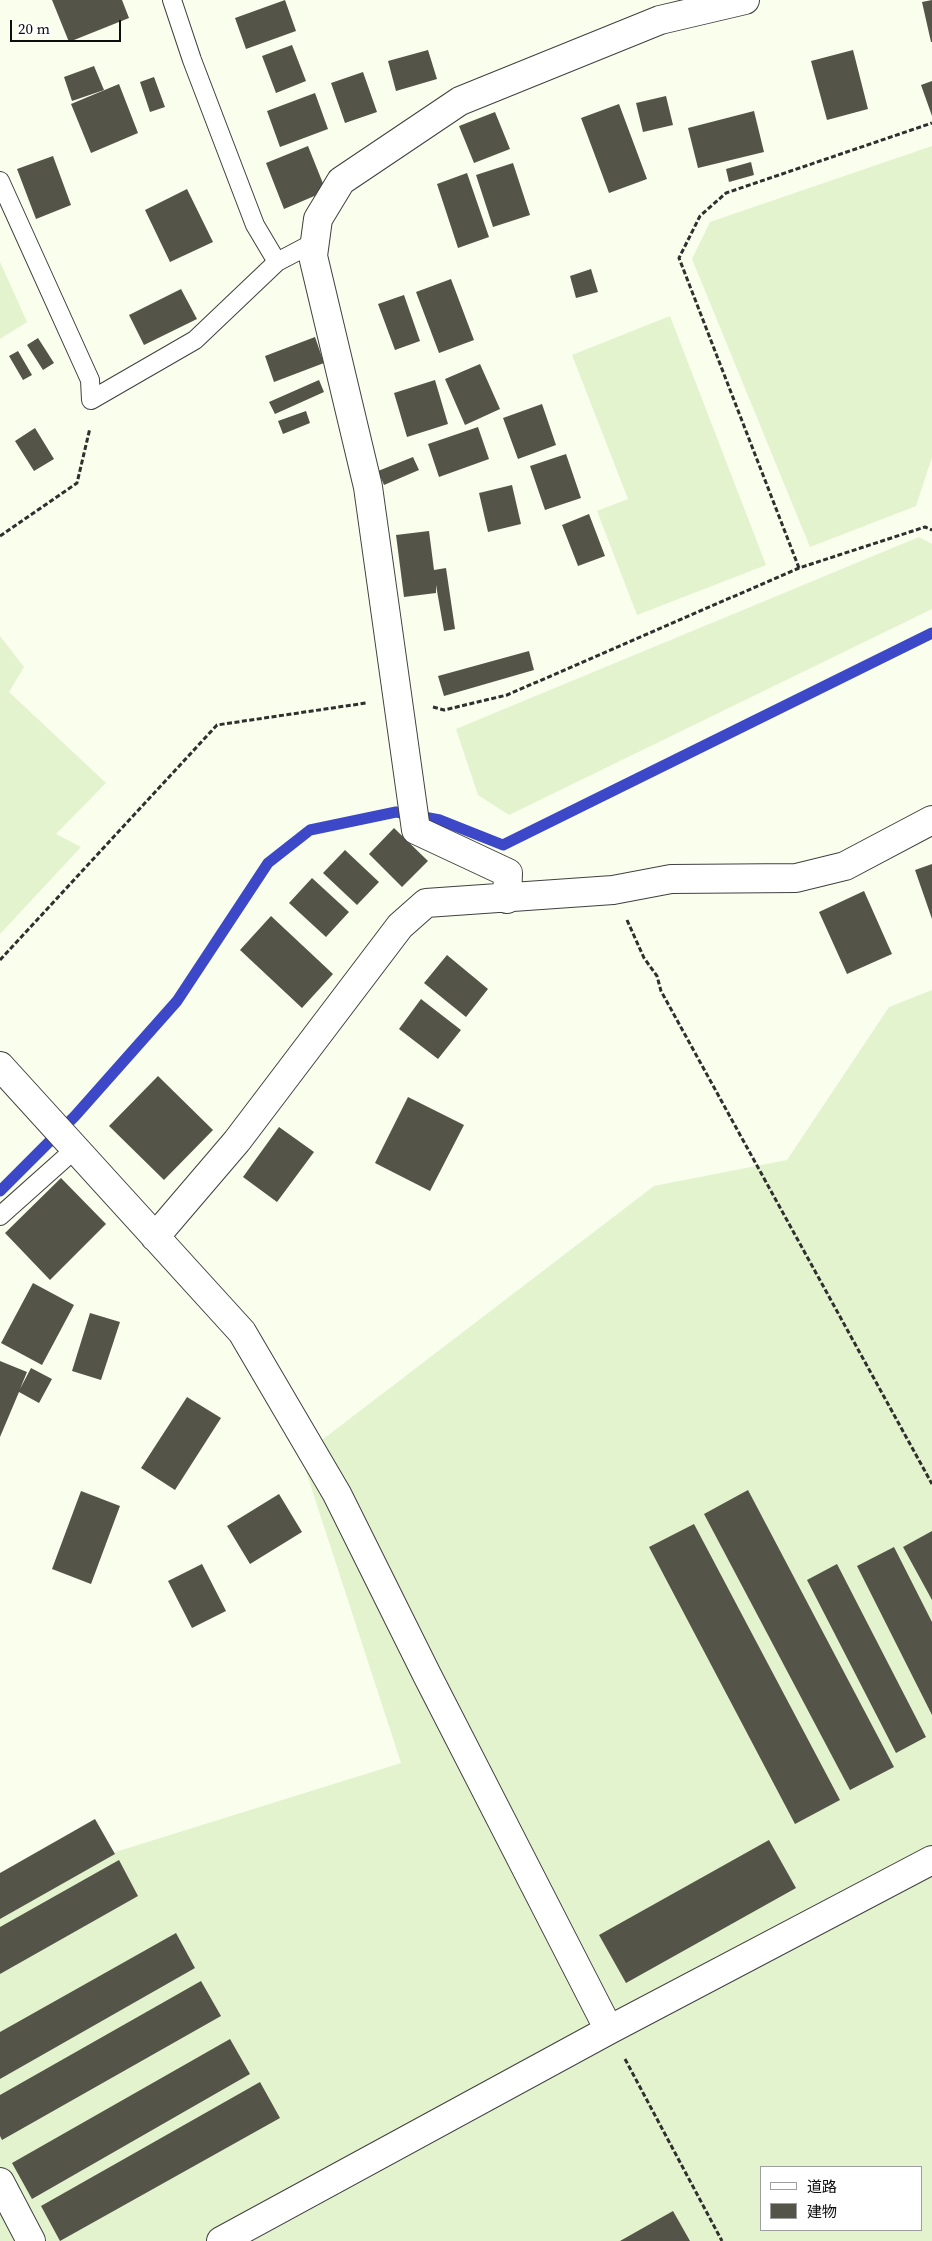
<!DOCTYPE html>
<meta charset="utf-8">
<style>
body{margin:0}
#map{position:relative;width:932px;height:2241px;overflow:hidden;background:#f9feed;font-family:"Source Serif 4","Noto Sans JP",serif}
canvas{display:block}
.legend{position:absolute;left:760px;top:2166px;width:162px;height:65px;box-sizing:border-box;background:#fff;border:1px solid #9e9e9e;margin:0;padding:6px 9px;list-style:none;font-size:15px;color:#0d0d0d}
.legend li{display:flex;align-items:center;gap:10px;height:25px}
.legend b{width:25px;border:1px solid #9e9e9e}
.scale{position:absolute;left:10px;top:20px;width:111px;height:22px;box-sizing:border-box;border:2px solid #0d0d0d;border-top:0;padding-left:6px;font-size:15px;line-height:18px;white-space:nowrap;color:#0d0d0d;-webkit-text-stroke:4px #fff;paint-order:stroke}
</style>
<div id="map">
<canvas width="932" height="2241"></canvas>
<ul class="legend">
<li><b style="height:6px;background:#fff"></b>道路</li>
<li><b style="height:14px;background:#555449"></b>建物</li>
</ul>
<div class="scale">20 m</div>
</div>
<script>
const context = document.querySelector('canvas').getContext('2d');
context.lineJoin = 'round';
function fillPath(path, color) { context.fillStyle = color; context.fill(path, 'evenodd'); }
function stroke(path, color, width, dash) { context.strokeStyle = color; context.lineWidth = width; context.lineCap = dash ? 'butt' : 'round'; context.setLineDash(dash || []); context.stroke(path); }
const farmland = new Path2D(`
 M932,146V457L916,506L810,547L692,259L710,222Z
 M0,262L27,322L0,339Z
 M670,316L766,565L637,615L597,511L628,499L572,355Z
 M919,537L932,544V609L509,815L478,795L456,729Z
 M0,636L24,667L9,692L106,783L56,834L81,847L0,934Z
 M932,990V2241H0V1888L401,1763L301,1456L654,1186L787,1160L889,1007ZM761,2167H921V2230H761Z`);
const stream = new Path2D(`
 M0,1191L75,1116L177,1001L268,863L310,830L396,812L440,820L503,845L932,633`);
const building = new Path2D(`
 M52,0H122L129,18L69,42Z
 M285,0L296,31L246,49L235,18Z
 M932,0V42H931L922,2Z
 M292,45L306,81L276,93L262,56Z
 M428,50L437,79L396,91L388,61Z
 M853,50L868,109L827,120L811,61Z
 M94,66L104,90L72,101L64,77Z
 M363,72L377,112L345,123L331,83Z
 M154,77L165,107L150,112L140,82Z
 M932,81V116L921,85Z
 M119,84L138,133L91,153L71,104Z
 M315,93L328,129L280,147L267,111Z
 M666,96L673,125L643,132L636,103Z
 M619,104L647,179L609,193L581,118Z
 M754,111L764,152L698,168L688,128Z
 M495,112L510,149L474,163L459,126Z
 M308,146L326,191L284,209L266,163Z
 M53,156L71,205L36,219L17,169Z
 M751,162L754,175L729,182L726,169Z
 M513,163L530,215L493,227L476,175Z
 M467,173L489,237L458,248L437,184Z
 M187,189L213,242L170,262L145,210Z
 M591,269L598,292L576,298L570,276Z
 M451,279L474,340L439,353L416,292Z
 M181,289L197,319L144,345L129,315Z
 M404,295L420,341L395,350L378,304Z
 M315,337L324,363L274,382L265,356Z
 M38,338L54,363L43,370L27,345Z
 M18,351L32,375L23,380L9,356Z
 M480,364L500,409L465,425L445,379Z
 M319,380L324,392L275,414L269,402Z
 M435,380L448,424L407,437L394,393Z
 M542,404L556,445L518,459L503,418Z
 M306,411L310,423L283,434L278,421Z
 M478,427L489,459L439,477L428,444Z
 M35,428L54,459L34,471L15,441Z
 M566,454L581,498L545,510L530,466Z
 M413,457L419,470L384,485L378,471Z
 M512,485L521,524L488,532L479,493Z
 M589,514L605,556L578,566L562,525Z
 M429,531L434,570L446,568L455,629L444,631L436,585V593L404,597L396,535Z
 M529,651L534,670L444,696L438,676Z
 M394,828L428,861L402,887L369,854Z
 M345,850L379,882L357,905L323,873Z
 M932,864V919L915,870Z
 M312,878L349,912L326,937L289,903Z
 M864,891L892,954L847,974L819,912Z
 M271,916L333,974L302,1008L240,950Z
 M447,955L488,989L466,1017L424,983Z
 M421,999L461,1030L438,1059L399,1029Z
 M158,1076L213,1130L164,1180L109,1126Z
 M408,1097L464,1125L430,1191L375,1163Z
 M279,1127L314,1152L277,1202L243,1177Z
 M61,1178L106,1224L50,1280L5,1233Z
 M33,1283L74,1305L42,1365L1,1343Z
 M90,1313L120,1322L101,1380L72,1371Z
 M0,1361L27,1372L20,1389L31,1368L52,1379L39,1403L19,1392L0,1437Z
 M187,1397L221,1418L175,1490L141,1468Z
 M748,1490L894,1767L850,1790L704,1514Z
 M81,1491L120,1506L91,1584L52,1569Z
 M279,1494L302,1532L250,1564L227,1526Z
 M694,1524L840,1800L795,1824L649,1547Z
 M932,1531V1600L903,1547Z
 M894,1547L932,1622V1715L857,1566Z
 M202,1564L226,1611L192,1628L168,1581Z
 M837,1564L926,1737L896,1753L807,1580Z
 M95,1819L115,1854L0,1919V1873Z
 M769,1840L796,1888L626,1983L599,1935Z
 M119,1860L138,1896L0,1974V1927Z
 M176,1933L195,1968L0,2079V2032Z
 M201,1981L221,2016L2,2140L0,2136V2095Z
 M230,2039L250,2074L32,2199L12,2163Z
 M260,2082L280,2118L60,2241L41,2206Z
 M673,2211L690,2241H620Z`);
const path = new Path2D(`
 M0,536L77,483L90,428
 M799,568L679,258L700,216L726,193L932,123
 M433,707L444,710L507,695L799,568L925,527L932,530
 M627,920L644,958L657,976L661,991L932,1484
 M0,960L217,725L366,703
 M625,2059L722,2241`);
const service = new Path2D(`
 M0,181L90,380L91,400L195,340L277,262L255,225L192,60L172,0
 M277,262L315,242
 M0,1216L74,1150`);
const minor = new Path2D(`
 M507,899L508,873L416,830L368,487L313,256L318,219L341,181L460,101L660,20L745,0
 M0,1066L242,1332L337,1494L427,1675L609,2030
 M155,1237L237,1141L400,926L426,903L613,890L671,879L796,878L845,866L932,820
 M0,2182L31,2241
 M221,2241L609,2030L932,1860`);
fillPath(farmland, '#e3f3ce');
stroke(stream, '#3d48c9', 11);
fillPath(building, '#555449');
stroke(service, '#404040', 20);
stroke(minor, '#404040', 30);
stroke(path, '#2f2f2f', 3, [5, 2.5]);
stroke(service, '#fff', 18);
stroke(minor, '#fff', 28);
</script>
